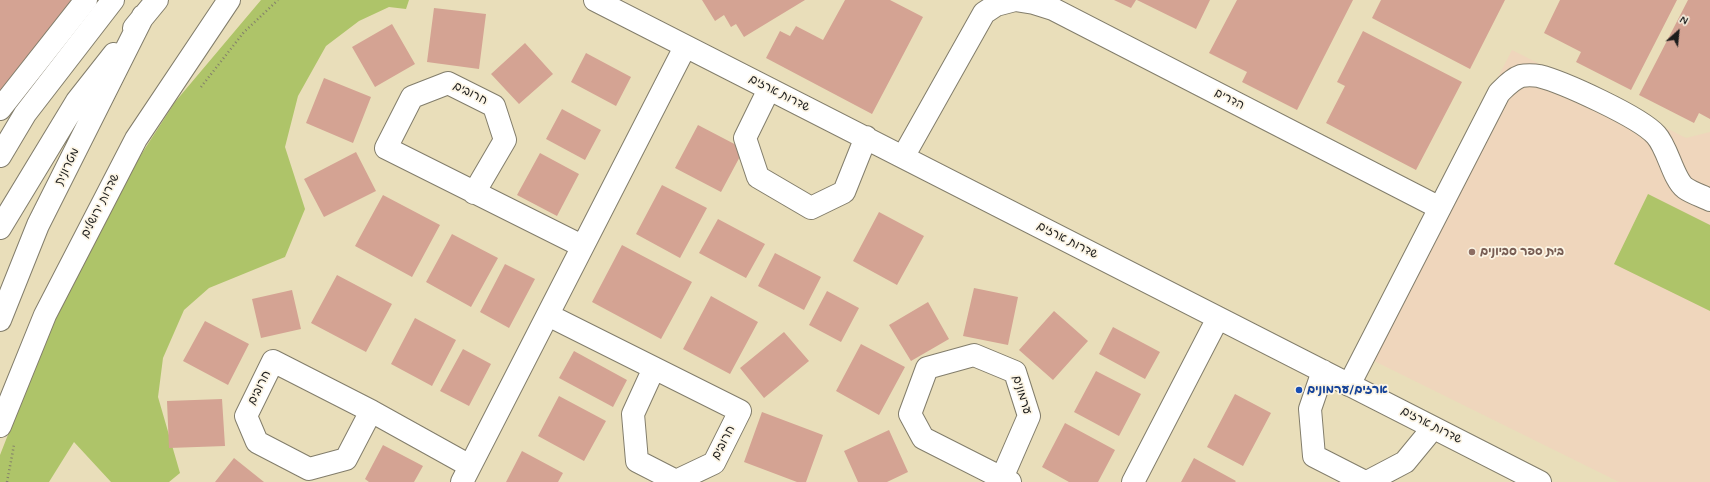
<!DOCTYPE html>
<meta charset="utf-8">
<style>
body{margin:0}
#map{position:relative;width:1710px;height:482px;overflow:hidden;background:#e9deba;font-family:Mynerve,sans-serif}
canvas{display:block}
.north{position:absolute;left:1658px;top:12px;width:40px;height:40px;-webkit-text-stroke:3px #fcf5e5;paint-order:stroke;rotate:27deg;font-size:11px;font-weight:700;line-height:16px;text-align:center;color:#1c1c1c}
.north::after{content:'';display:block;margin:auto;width:14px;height:18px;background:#1c1c1c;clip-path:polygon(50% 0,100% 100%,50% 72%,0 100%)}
</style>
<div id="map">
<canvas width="1710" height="482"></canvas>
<div class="north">N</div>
</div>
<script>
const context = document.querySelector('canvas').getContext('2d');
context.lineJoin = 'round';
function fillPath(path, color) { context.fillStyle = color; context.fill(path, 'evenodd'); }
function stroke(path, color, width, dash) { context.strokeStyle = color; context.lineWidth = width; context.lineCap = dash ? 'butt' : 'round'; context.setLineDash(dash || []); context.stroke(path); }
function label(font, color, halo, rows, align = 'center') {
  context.font = font + ' Mynerve,"Playpen Sans Hebrew",sans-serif'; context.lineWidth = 3.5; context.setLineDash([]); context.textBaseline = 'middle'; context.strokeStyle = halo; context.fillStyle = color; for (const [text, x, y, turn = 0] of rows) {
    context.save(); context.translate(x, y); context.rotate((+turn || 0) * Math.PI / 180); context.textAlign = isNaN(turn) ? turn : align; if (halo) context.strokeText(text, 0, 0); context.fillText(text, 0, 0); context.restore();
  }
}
const built = new Path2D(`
 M1512,50L1686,138L1710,132V482H1619L1356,352Z`);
const green = new Path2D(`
 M261,0H409L406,9L389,7L359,21L326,46L298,96L285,147L305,209L285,257L209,288L184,310L163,358L158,397L180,473L169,482H111L74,442L49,482H0V455L57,310L113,198L175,102Z
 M1648,194L1710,225V311L1614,264Z`);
const building = new Path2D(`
 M0,0H85L0,107Z
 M702,0H805L744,37L736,24L731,27L724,15L715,21Z
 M845,0H890L923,17L872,114L766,58L780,31L790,36L796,26L823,40Z
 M1114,0H1136L1131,8Z
 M1137,0H1210L1196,29Z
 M1237,0H1353L1297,110L1242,82L1247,72L1209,53Z
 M1381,0H1505L1470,69L1372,18Z
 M1560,0H1677L1631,90L1576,62L1581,52L1544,33Z
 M1688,0H1710V119L1699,113L1694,123L1639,95Z
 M434,8L486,14L479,69L427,62Z
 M392,24L415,64L375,87L352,47Z
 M1363,31L1462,82L1416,170L1326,123L1345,86L1337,82Z
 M525,43L553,74L519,104L491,74Z
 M586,53L631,77L616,106L571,82Z
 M324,78L371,97L353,143L306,123Z
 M562,109L601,130L585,160L546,139Z
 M698,125L744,149L721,192L675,168Z
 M356,152L376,191L324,217L304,179Z
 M540,153L579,174L557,216L517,195Z
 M662,185L707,208L680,258L636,234Z
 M383,195L440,225L412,277L355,246Z
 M879,212L924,236L897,285L853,261Z
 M718,219L765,244L746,278L699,253Z
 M452,234L498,258L471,307L426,282Z
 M622,245L692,282L661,339L592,302Z
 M775,253L821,277L804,310L758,286Z
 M505,264L535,279L509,328L480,312Z
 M337,275L392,304L366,352L311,323Z
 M974,288L1018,297L1008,345L963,336Z
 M292,290L301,329L261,338L252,299Z
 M827,291L859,308L841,342L809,325Z
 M711,296L758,322L730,374L683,349Z
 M928,302L949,339L911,361L889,325Z
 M1054,311L1088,341L1053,380L1019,350Z
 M415,318L456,340L432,386L391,364Z
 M205,321L249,344L228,385L183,361Z
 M1113,327L1160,352L1145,379L1099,354Z
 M784,332L809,361L764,398L740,368Z
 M861,344L905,367L879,415L836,391Z
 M463,349L491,364L469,406L440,391Z
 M574,351L627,380L613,407L559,378Z
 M1096,371L1141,394L1119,436L1074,412Z
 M1235,394L1271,413L1243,466L1207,447Z
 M559,396L606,421L584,461L538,436Z
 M222,399L225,446L169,448L167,401Z
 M762,412L823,435L806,482H797L744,462Z
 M1065,423L1115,450L1098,482H1069L1042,467Z
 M889,430L908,472L887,482H858L844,451Z
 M383,445L423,466L414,482H369L365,479Z
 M522,451L563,473L558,482H506Z
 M234,458L264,482H215Z
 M1194,458L1236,481L1235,482H1181Z`);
const path = new Path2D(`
 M201,87L244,32L278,0
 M7,482L14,445`);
const minor = new Path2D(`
 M595,0L1540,482
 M1015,0L1034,3L1053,9L1440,208
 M134,28L157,0
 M769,89L745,138L758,177L811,208L844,192L866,137
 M0,109L86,0
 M903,157L984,13L996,5L1015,0
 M474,193L505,140L494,106L448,83L412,97L386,148L582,246
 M0,228L77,101L114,54
 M548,315L740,411L714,463L676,481L637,461L633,414L654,368
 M0,320L38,225L143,16
 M1323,371L1310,409L1314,456L1365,482
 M1349,385L1499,93C1505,87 1512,79 1521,76C1525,75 1534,75 1539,76C1563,82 1640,117 1656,135C1668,148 1673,179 1685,188C1692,193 1702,196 1710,200
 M371,411L346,459L309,469L257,442L246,416L273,361L371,411L470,466
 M1002,478L1029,416L1015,372L974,355L927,368L910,414L923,438L1002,478L1010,482
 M462,482L685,47
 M1133,482L1218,318
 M1367,482L1405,462L1433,428`);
const major = new Path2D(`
 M0,156L25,114L113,0
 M0,426L45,315L136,139L229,0`);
const markers = [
 [1472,252,4,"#8d6e63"],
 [1299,390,4,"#1a4fb4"]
];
const streetNames = [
 ["חרובים",470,94,27],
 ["שדרות ארזים",779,94,27],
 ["הדרים",1229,100,27],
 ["מטרונית",68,167,-63],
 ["שדרות ירושלים",101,206,-63],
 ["שדרות ארזים",1067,241,27],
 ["חרובים",260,388,-63],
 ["ערמונים",1021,395,73],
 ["שדרות ארזים",1431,426,27],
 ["חרובים",724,443,-62]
];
const educationNames = [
 ["בית ספר סביונים",1480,252]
];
const transitNames = [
 ["ארזים/ערמונים",1307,390]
];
fillPath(built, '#efd6bc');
fillPath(green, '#aec469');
fillPath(building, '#d4a393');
stroke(minor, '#827d6b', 24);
stroke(major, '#827d6b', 24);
stroke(path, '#827d6b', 2.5, [1, 3]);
stroke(minor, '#fff', 22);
stroke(major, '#fff', 22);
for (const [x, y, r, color] of markers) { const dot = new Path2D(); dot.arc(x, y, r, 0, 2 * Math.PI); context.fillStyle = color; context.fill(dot); stroke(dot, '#fcf5e5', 1.5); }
label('12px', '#1c1c1c', '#fcf5e5', streetNames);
label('bold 12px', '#785e54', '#fcf5e5', educationNames, 'left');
label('bold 12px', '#164399', '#fcf5e5', transitNames, 'left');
</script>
